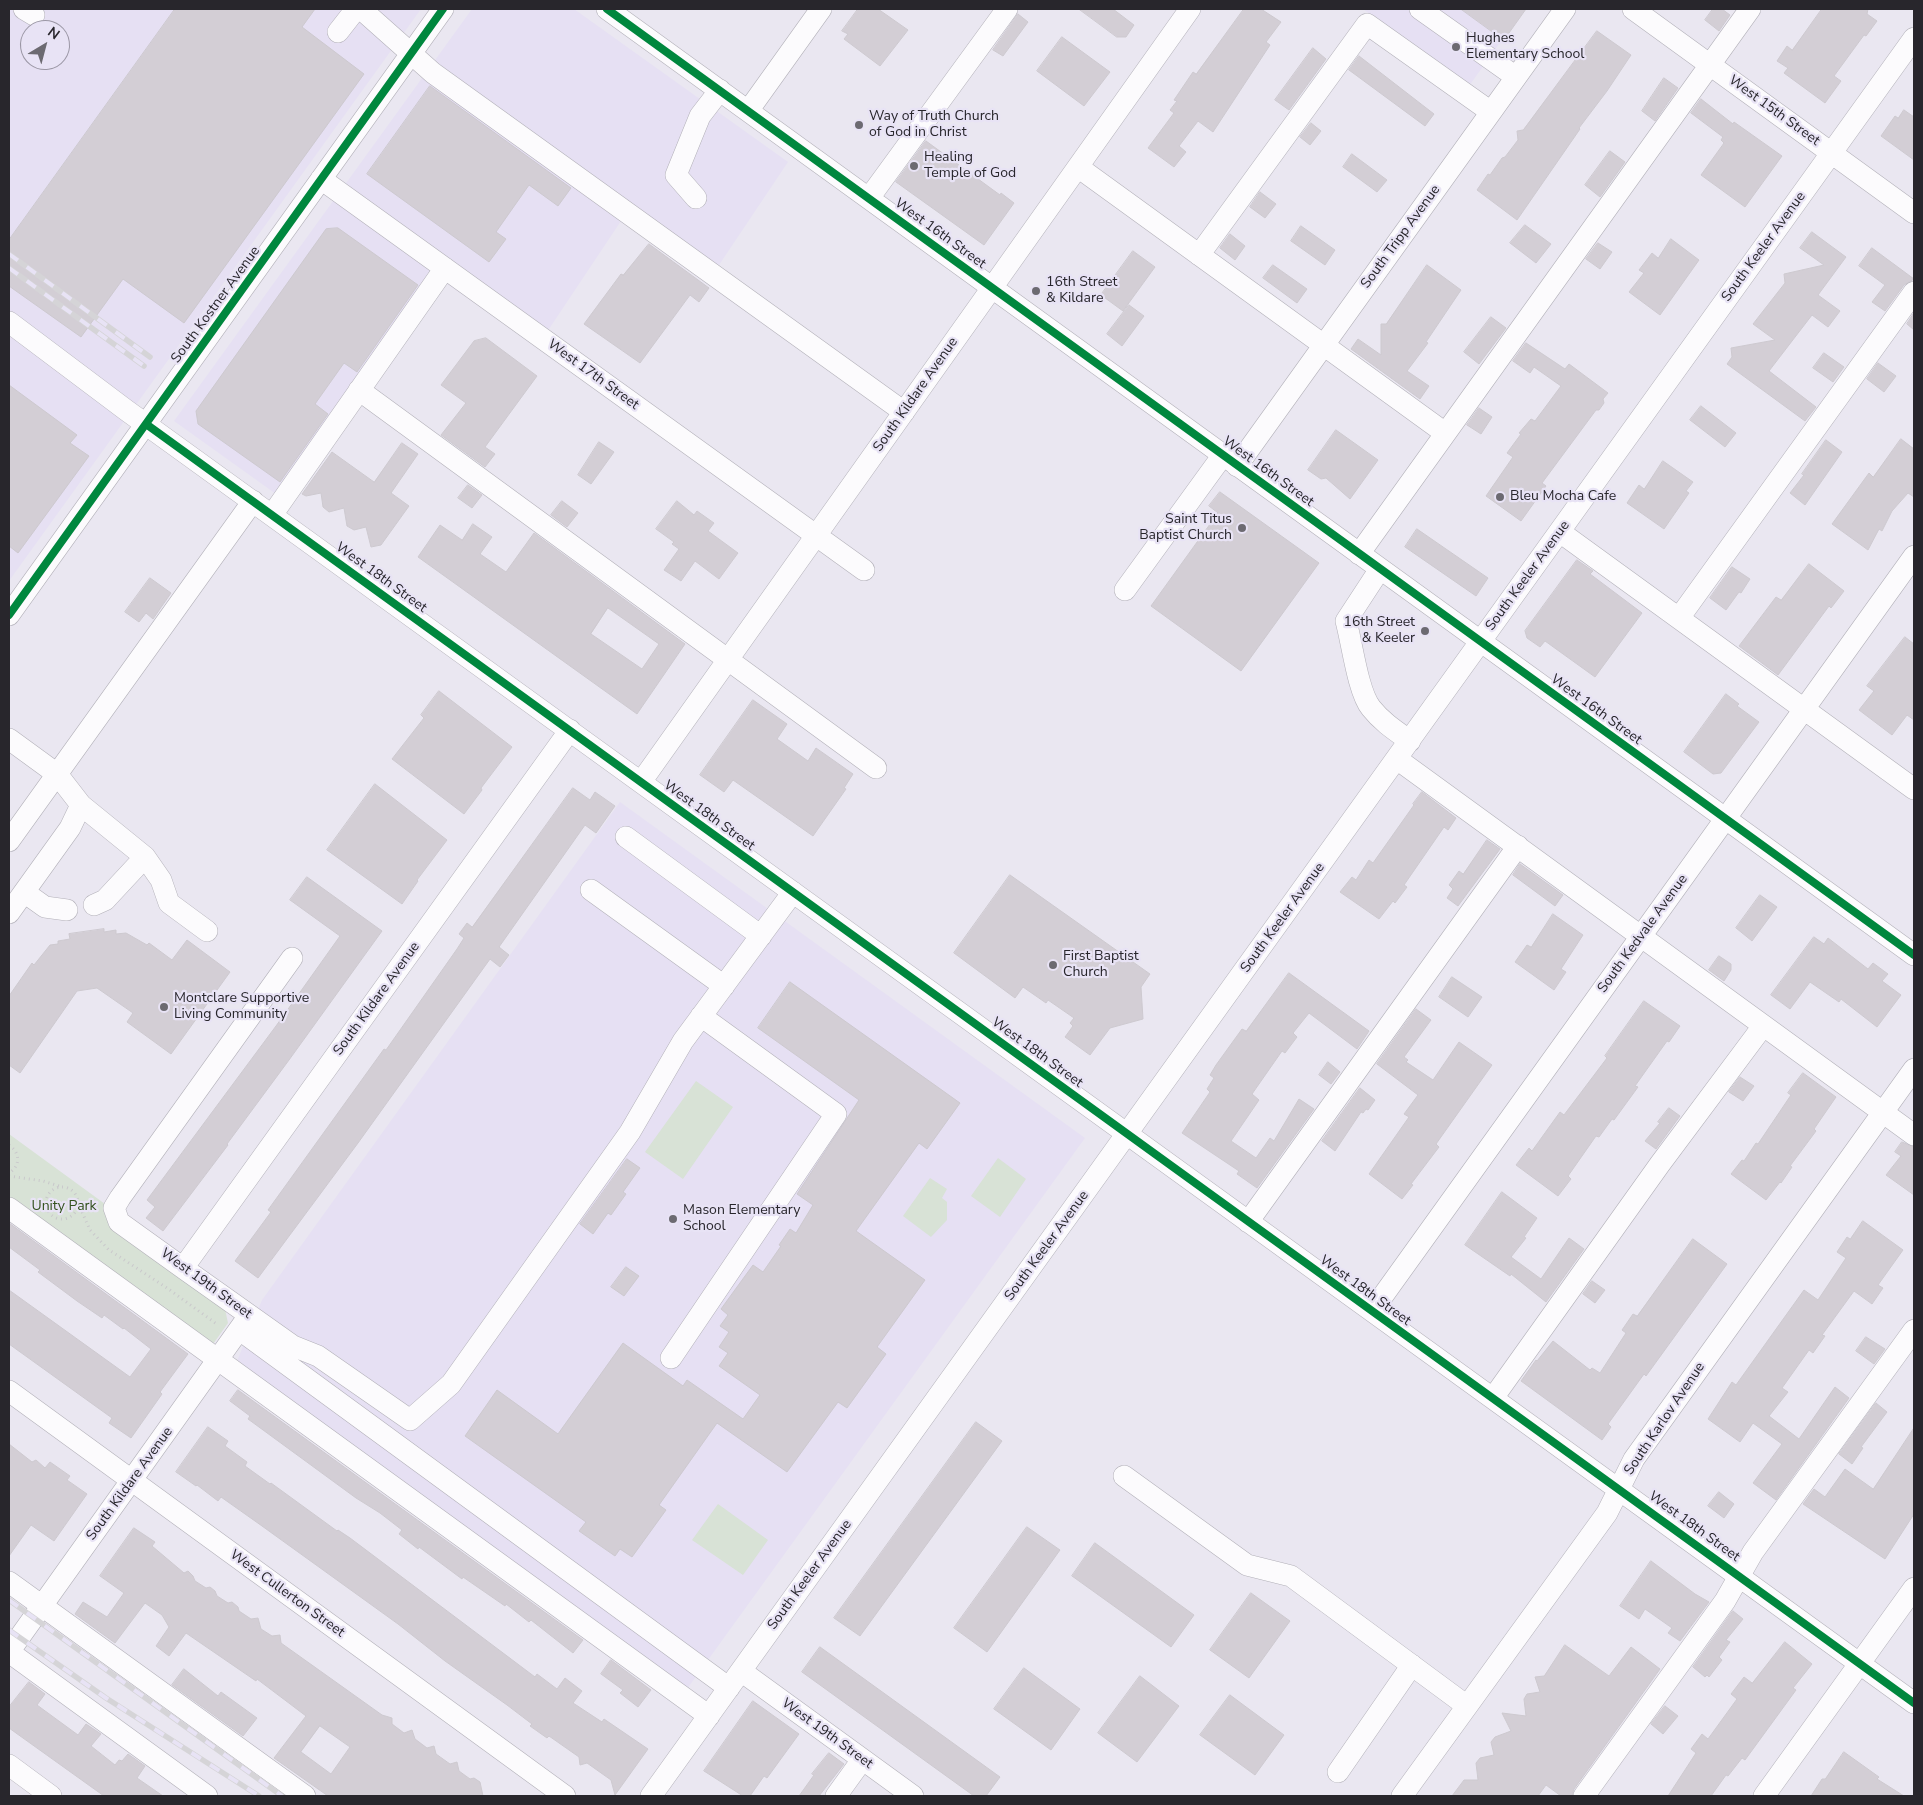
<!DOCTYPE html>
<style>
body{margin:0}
#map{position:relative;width:1923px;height:1805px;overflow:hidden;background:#eae7f1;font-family:"Nunito Sans",sans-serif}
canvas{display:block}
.frame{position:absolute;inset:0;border:10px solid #28262c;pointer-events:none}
.north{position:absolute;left:20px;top:20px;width:50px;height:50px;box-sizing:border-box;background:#e8e3f5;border:1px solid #9b97a5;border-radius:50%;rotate:37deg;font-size:14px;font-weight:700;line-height:20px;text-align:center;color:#28262c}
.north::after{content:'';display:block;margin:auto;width:18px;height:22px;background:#6c6a71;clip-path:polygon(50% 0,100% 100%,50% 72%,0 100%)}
</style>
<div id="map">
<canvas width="1923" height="1805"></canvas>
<div class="frame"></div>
<div class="north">N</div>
</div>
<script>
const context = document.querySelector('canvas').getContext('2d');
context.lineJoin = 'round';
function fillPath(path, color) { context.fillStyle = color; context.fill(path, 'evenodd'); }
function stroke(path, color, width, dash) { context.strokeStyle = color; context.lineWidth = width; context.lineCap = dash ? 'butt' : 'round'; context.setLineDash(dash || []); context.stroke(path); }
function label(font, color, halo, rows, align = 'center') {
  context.font = font + ' "Nunito Sans",sans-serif'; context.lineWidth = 4.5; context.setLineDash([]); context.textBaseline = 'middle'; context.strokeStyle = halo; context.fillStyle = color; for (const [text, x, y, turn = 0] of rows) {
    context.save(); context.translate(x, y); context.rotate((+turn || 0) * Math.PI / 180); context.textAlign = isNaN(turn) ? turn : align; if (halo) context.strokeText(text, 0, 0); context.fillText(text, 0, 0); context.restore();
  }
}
const built = new Path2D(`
 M9,9H421L9,581ZM30,30H60V60H30Z
 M472,9H574L788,162L715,271L629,209L537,347L432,273L276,494L174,421Z
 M1363,9H1524L1469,86Z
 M620,802L1085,1138L687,1689L237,1361L262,1300Z`);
const green = new Path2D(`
 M696,1081L733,1107L683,1179L645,1152Z
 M9,1134L116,1212L108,1225L225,1309L228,1323L211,1347L9,1200Z
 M998,1158L1026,1179L1000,1217L971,1196Z
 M930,1178L947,1189L942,1198L947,1202V1220L931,1237L903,1216Z
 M718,1504L768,1540L743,1575L692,1540Z`);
const building = new Path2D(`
 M175,9H315L302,27L364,74L184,323L123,279L81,337L9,286V240Z
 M858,9H878L908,30L880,66L844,39L848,34L842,31Z
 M1079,9H1113L1134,25L1126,37H1117Z
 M1244,9H1261L1281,22L1266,42L1270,45L1213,132L1198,121L1179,146L1186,152L1174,167L1148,148L1174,113L1170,110L1177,101L1174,100L1193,72L1196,74Z
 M1461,9H1526L1504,40Z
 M1713,9H1722L1730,15L1719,31L1705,20Z
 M1822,9H1868L1867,14L1877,21L1866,36L1864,35L1834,76L1841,81L1825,103L1784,73L1788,68L1777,61L1787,46L1792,50Z
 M1018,14L1028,22L1003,56L993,50Z
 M1597,31L1631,55L1607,91L1579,128L1580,129L1517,220L1477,190L1488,174L1490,175L1502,158L1505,157L1518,140L1517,131L1523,130Z
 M1062,37L1110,72L1084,106L1037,71Z
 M1313,48L1326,59L1289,110L1275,100Z
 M1359,56L1434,114L1425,126L1349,70Z
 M1664,78L1678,88L1655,121L1642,111Z
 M430,86L571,188L558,206L529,185L496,232L506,239L489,262L367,174Z
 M1701,99L1733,124L1734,122L1782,156L1745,207L1701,175L1724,143L1721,140L1723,137L1691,113Z
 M1904,110L1914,117V160L1881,136L1895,116L1898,118Z
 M1311,123L1321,131L1310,145L1300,137Z
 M926,141L1000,195L1001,193L1014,203L984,245L896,182Z
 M1610,151L1625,162L1600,197L1585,185Z
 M1352,154L1387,180L1377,192L1343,167Z
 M1260,192L1276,204L1265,218L1250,207Z
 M1525,225L1551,244L1536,263L1510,243Z
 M1301,226L1335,250L1325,265L1291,241Z
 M338,228L418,285L357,372L344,363L315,404L328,414L280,482L198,424L196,411L326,229Z
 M1812,232L1846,257L1818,295L1840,311L1828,327L1812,315L1769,371L1816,407L1805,421L1727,364L1732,357L1731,348L1775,340L1753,324L1785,283L1784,274L1824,265L1800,248Z
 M1230,234L1245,246L1235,260L1220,248Z
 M1671,239L1699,260L1660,315L1629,292L1644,273L1639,270L1652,253L1658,258Z
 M1598,243L1612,252L1600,269L1586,259Z
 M649,244L709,288L699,302L690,295L640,363L584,324L621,274L623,275Z
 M1872,248L1914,279L1904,285L1885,311L1872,302L1885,285L1859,266Z
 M1133,251L1155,267L1123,311L1101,295Z
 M1273,265L1307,289L1297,303L1263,278Z
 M1427,265L1461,290L1426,342L1428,343L1407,371L1429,386L1420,399L1351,349L1358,339L1381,355V324H1386Z
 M1129,305L1144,316L1122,346L1107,334Z
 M1914,313V330L1907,324Z
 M1491,317L1506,328L1479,364L1464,352Z
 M486,338L537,376L485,447L495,454L485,467L441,435L466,403L441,385L474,341Z
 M1526,343L1565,369L1569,364L1608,393L1603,399L1604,403L1599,410H1596L1542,483L1546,486L1521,521L1486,496L1513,457L1507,453L1521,434L1519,433L1531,419L1535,421L1561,386L1534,367L1530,373L1513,361Z
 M1824,353L1844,367L1833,382L1813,368Z
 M1878,363L1896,376L1884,392L1867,379Z
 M9,385L77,435L70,443L89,456L18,553L9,546Z
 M1701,406L1736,433L1725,447L1690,420Z
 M1479,408L1492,417L1481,434L1467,425Z
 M1336,430L1378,460L1350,499L1326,478L1321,479L1308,470Z
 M1901,439L1914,449V497L1908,493L1892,511L1882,531L1879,529L1868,550L1832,524L1869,473L1873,477Z
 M1826,440L1842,452L1805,505L1790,493L1804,475L1802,474Z
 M599,442L614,452L591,484L578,475Z
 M402,443L418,454L391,493L409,506L381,545L371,547L366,527L354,530L347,526L344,508L329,512L323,507L321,493L306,496L302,494L332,452L374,482Z
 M1663,461L1693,482L1686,491L1689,493L1664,529L1627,503L1639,485L1644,489Z
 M468,485L482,495L472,508L458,498Z
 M1220,492L1319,563L1241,671L1151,606L1218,513L1209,506Z
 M562,501L578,513L567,527L551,515Z
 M677,501L694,515L697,511L714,523L708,531L738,553L719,579L695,561L681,581L664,570L679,549L672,544L674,542L656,529Z
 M473,524L492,537L480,554L506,572L534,533L685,644L637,714L418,557L440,525L462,540ZM608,608L659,644L642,669L591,634Z
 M1417,529L1488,578L1476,596L1405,547Z
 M1577,560L1593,571L1590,574L1642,613L1595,677L1545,641L1540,647L1527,638L1525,631Z
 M1809,564L1844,591L1831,608L1829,606L1778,675L1739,646L1776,597L1781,600Z
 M1732,567L1750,579L1741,593L1739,592L1726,610L1710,598Z
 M150,578L171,593L153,619L146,613L139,622L125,612Z
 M1905,637L1914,644V720L1907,715L1892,735L1859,710L1874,691L1867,686Z
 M439,691L512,747L481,788L482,790L464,814L392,759L424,718L421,715Z
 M1726,694L1739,704L1737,706L1759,722L1721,773L1713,774L1684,752Z
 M753,700L787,724L777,739L808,761L816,748L853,774L844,788L846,789L813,836L733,780L724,792L700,775Z
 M375,784L447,840L417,880L418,881L402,904L327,850Z
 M573,788L590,800L595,792L615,806L596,833L585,825L499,947L509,955L500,967L490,959L358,1143L258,1278L235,1261L271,1212L268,1210L384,1049L386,1050L457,949L464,938L459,934L467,923L472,927Z
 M1422,792L1456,818L1448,830L1444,827L1404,885L1407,887L1395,903L1393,901L1379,919L1340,892L1352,877L1356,880L1369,860L1373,863L1414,805L1413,804Z
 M1487,840L1500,849L1458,906L1447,898L1453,889L1449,885L1459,871L1463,874Z
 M1520,864L1563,895L1555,906L1513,875Z
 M1010,875L1150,974L1141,987L1143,1019L1110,1028L1090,1055L1065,1037L1073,1026L1070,1023L1074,1018L1048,1000L1046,1003L1023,987L1015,998L954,953Z
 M307,877L382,931L289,1060L227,1144L228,1145L163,1231L146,1218L155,1207L147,1200L276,1026L340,936L290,900Z
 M1760,895L1777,907L1752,941L1736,928Z
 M1553,914L1583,935L1561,969L1566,972L1554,990L1515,962L1527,945L1531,947Z
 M104,929V932L116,930V934L126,933L147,945L149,943L172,960L187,940L230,972L171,1054L127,1022L133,1013L97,988L77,991L20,1073L9,1065V996L32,963L34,965L50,945L58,944V941L70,939L69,934Z
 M1814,937L1824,944L1828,938L1868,969L1873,963L1888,974L1882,981L1901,995L1877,1027L1841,999L1839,1002L1810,982L1790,1009L1771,995Z
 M1719,956L1731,964V970L1724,981L1709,970Z
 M1289,973L1369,1031L1357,1049L1309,1013L1293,1033L1297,1037L1285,1053L1282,1051L1252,1094L1259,1100L1231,1141L1256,1158L1270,1138L1274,1141L1299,1099L1314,1109L1257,1188L1237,1174L1239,1171L1182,1133L1210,1092L1207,1089L1214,1078L1210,1075L1216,1065L1242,1029L1246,1031Z
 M1452,977L1482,997L1468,1017L1439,997Z
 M790,982L960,1103L927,1149L919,1143L856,1231L925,1280L877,1347L886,1354L847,1408L838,1402L787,1472L717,1423L659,1505L666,1510L632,1557L620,1549L615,1556L579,1531L586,1522L465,1436L497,1390L558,1434L623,1343L683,1386L687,1380L743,1419L760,1395L719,1366L728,1353L719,1347L729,1332L720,1326L728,1315L721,1309L753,1265L763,1272L781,1246L779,1245L790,1229L796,1233L813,1205L797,1194L859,1100L758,1028Z
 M1644,1001L1680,1026L1669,1042L1667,1041L1635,1086L1638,1087L1614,1120L1612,1119L1599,1137L1596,1136L1568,1176L1571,1179L1558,1196L1516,1165L1529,1148L1532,1151L1560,1112L1564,1115L1607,1058L1605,1056Z
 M1416,1009L1431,1020L1404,1057L1408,1060L1406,1062L1433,1080L1459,1042L1492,1065L1436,1144L1439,1147L1411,1184L1413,1185L1402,1199L1369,1174L1409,1117L1404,1114L1418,1095L1377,1064Z
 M1328,1062L1340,1072L1331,1084L1319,1075Z
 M1803,1073L1836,1097L1814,1129L1816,1131L1790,1166L1792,1167L1781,1183L1780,1182L1766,1200L1731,1174L1742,1160L1744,1161L1756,1143L1758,1144L1791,1095L1788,1093Z
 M1740,1077L1754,1086L1743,1101L1729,1092Z
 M1360,1088L1375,1100L1368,1110L1366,1109L1363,1113L1361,1112L1335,1151L1322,1141Z
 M1669,1108L1680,1116L1656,1149L1645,1141L1660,1123L1658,1122Z
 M1902,1142L1914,1147V1195L1886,1175L1901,1156L1895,1152Z
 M627,1159L640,1168L623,1192L626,1194L611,1215L608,1213L593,1234L580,1224Z
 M1502,1192L1537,1218L1524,1237L1526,1238L1511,1257L1541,1279L1569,1238L1584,1249L1546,1302L1511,1274L1510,1276L1465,1245Z
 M1863,1221L1903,1250L1878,1285L1883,1288L1872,1304L1854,1291L1822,1335L1825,1336L1813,1353L1809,1350L1782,1388L1788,1392L1769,1416L1799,1439L1835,1387L1849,1398L1776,1500L1753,1483L1782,1444L1753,1423L1740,1442L1708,1419L1732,1382L1736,1385L1804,1290L1818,1300L1846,1258L1837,1252L1847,1237L1850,1239Z
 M9,1223L188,1354L160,1392L162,1394L131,1438L109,1423L112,1418L9,1344V1290L130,1377L151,1349L124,1328L123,1329L104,1315L102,1318L77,1301L38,1272L40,1270L9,1247Z
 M1693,1239L1727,1264L1646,1376L1644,1374L1608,1424L1611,1427L1602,1440L1521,1381L1536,1360L1537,1361L1553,1341L1590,1370L1592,1368L1600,1373L1626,1333L1622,1330L1633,1314L1637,1316Z
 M626,1267L639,1276L624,1296L611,1287Z
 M1592,1281L1605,1290L1595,1303L1583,1294Z
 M1866,1337L1885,1349L1874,1364L1856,1351Z
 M238,1390L583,1640L573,1653L531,1620L529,1622L506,1604L505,1606L463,1577L462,1579L419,1547L418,1549L399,1534L402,1530L380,1513L356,1498L248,1419L250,1416L230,1401Z
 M1876,1403L1887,1412L1861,1447L1863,1448L1852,1464L1839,1454Z
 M976,1422L1002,1441L860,1636L834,1618Z
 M208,1427L228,1441L225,1446L247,1462L245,1466L270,1484L271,1483L337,1531L338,1530L350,1538L535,1677L537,1674L557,1689L565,1678L582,1691L573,1703L602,1722L604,1719L648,1749L615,1795L611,1780L587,1763L580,1765L579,1757L549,1736L547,1738L530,1726L532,1724L507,1705L445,1661L398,1624L262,1526L221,1497L218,1501L197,1485L196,1486L176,1472Z
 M1914,1428V1514L1885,1559L1803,1504L1814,1489L1825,1497L1845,1469L1873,1489Z
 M9,1444L32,1462L36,1460L45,1468L50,1462L70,1476L67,1480L87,1494L54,1541L31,1525L9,1556Z
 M1719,1492L1734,1504L1724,1518L1708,1506Z
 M1027,1527L1060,1550L987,1652L954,1628Z
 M134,1528L155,1542L152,1546L184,1573L188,1571L193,1576L195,1581L206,1588L210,1587L215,1591L217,1596L228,1603L232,1602L238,1607L239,1611L251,1619L258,1618L261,1629L272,1636L280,1635L281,1643L382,1715L392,1718V1724L404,1733L412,1730L415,1739L427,1748L434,1746L436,1754L450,1764L457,1762L459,1771L470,1779L474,1778L480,1782L483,1796H328L274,1758L306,1716L257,1679L256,1681L186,1633L169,1656L156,1646L169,1627L162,1615L145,1603L115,1643L75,1614L83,1602L107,1617L124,1593L100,1576ZM320,1726L350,1747L331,1774L301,1752Z
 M1095,1543L1194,1615L1171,1647L1072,1576Z
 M1651,1561L1695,1594L1709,1602L1680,1641L1668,1633L1672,1628L1645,1609L1639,1619L1620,1606Z
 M1251,1593L1290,1621L1249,1678L1210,1650Z
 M1733,1611L1743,1619L1726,1640L1730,1642L1719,1657L1722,1660L1709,1677L1707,1675L1705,1677L1693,1667Z
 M1785,1642L1812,1664L1793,1688L1796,1690L1745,1760L1742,1758L1728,1776L1726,1775L1711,1796H1668L1696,1753L1691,1749L1702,1734L1708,1739L1737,1699L1731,1694L1744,1677L1752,1683Z
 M1565,1645L1609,1676L1631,1647L1660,1669L1574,1789L1572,1796H1561L1546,1785L1538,1796H1452L1464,1780H1478L1476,1763L1480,1758L1494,1755L1491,1742L1495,1737L1511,1731L1502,1713L1526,1716L1524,1699L1527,1694L1540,1692L1535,1677L1544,1676Z
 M820,1647L1000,1777L986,1796H974L802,1672Z
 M611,1660L651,1690L638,1707L620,1693L623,1690L601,1674Z
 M1024,1668L1080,1709L1051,1750L994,1709Z
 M184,1669L218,1696L221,1692L257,1718L243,1736L172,1685Z
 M1140,1676L1179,1706L1137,1762L1098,1733Z
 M29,1682L45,1694L37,1705L78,1735L86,1724L101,1734L91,1746L115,1765L119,1760L122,1761L128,1754L145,1766L137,1778L163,1796H104L9,1728V1707Z
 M1230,1695L1284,1735L1255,1775L1200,1735Z
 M753,1701L799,1734L767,1778L764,1776L750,1796H743L704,1771Z
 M1665,1706L1678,1716L1663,1734L1651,1724Z
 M1844,1752L1879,1777L1877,1779L1904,1796H1811L1822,1779H1825Z
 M829,1753L844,1764L819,1796H799L814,1775L812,1774Z`);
const path = new Path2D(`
 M9,1145C20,1152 21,1166 9,1173
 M9,1176L43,1181L59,1186
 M46 1203a16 16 0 1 1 32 0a16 16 0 1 1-32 0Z
 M78,1203L90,1230L109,1250L167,1288L218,1325`);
const minor = new Path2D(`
 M24,9L34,15
 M361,9L433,73L904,412
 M607,9L1914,955
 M1420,9L1516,77
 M1633,9L1914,213
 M338,32L356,9
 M748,111L821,9
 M1078,167L1445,433
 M321,179L864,570
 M696,198L676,175L700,116L720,90
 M869,198L1007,9
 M1199,255L1367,24L1491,112
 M9,322L126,410L1914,1703
 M359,390L876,768
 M1237,466L1565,9
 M272,515L445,268
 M1560,532L1914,789
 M1359,554L1750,9
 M1380,569L1346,621C1352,643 1358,692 1371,708C1382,722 1396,731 1410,741
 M1125,590L1223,455
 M9,615L443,9
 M1679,618L1914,292
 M9,739L57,774L81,805L145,857L161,880L169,903L207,931
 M1397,759L1914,1135
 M641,782L1190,9
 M626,837L761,936
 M9,841L253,501
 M591,890L724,986
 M24,892L45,907L67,910
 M94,905L105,900L145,857
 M9,913L70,828L81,805
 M292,958L120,1198L114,1208L119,1222L183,1268L293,1346L318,1356L410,1420L451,1384L630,1132L683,1041L793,892
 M9,1208L709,1716
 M1248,1222L1518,846
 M183,1268L570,730
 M1372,1311L1914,556
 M240,1330L729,1688
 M671,1358L836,1114L701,1016
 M9,1391L565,1796
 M1493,1398L1660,1164L1763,1026
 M1124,1476L1247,1565L1291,1576L1467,1706
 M9,1582L305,1796
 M9,1652L248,1317
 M9,1652L207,1796
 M741,1671L913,1796
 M9,1765L51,1796
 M1338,1772L1412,1665
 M651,1796L1914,38
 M836,1796L862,1760
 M1402,1796L1607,1513L1634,1459L1914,1069
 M1584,1796L1725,1601L1753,1552L1914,1330
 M1764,1796L1914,1588`);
const rail = new Path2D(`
 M9,254L150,357
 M9,268L144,366
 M9,1600L282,1796
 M9,1630L106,1698L259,1796`);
const cycleway = new Path2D(`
 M607,9L1914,955
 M146,424L1914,1703
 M9,615L443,9`);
const markers = [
 [1456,47,5,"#6c6a71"],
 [859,125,5,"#6c6a71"],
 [914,166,5,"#6c6a71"],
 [1036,291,5,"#6c6a71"],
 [1500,497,5,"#6c6a71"],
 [1242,528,5,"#6c6a71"],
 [1425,631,5,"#6c6a71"],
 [1053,965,5,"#6c6a71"],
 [164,1007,5,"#6c6a71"],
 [673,1219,5,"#6c6a71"]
];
const poiNames = [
 ["Hughes",1466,39],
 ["Elementary School",1466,55],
 ["Way of Truth Church",869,117],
 ["of God in Christ",869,133],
 ["Healing",924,158],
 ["Temple of God",924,174],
 ["16th Street",1046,283],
 ["& Kildare",1046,299],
 ["Bleu Mocha Cafe",1510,497],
 ["Saint Titus",1232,520,"right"],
 ["Baptist Church",1232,536,"right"],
 ["16th Street",1415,623,"right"],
 ["& Keeler",1415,639,"right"],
 ["First Baptist",1063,957],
 ["Church",1063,973],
 ["Montclare Supportive",174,999],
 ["Living Community",174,1015],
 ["Mason Elementary",683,1211],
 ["School",683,1227]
];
const streetNames = [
 ["West 15th Street",1774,111,36],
 ["West 16th Street",940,234,36],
 ["South Tripp Avenue",1401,237,-54],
 ["South Keeler Avenue",1764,247,-54],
 ["South Kostner Avenue",216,305,-54],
 ["West 17th Street",593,375,36],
 ["South Kildare Avenue",916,395,-55],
 ["West 16th Street",1268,472,36],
 ["South Keeler Avenue",1528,576,-54],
 ["West 18th Street",381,578,36],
 ["West 16th Street",1596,710,36],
 ["West 18th Street",709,816,36],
 ["South Keeler Avenue",1283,918,-54],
 ["South Kedvale Avenue",1643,934,-54],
 ["South Kildare Avenue",377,999,-54],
 ["West 18th Street",1037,1053,36],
 ["South Keeler Avenue",1047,1246,-54],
 ["West 19th Street",206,1284,36],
 ["West 18th Street",1365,1291,36],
 ["South Karlov Avenue",1665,1419,-56],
 ["South Kildare Avenue",130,1484,-54],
 ["West 18th Street",1694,1527,36],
 ["South Keeler Avenue",810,1575,-54],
 ["West Cullerton Street",287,1594,36],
 ["West 19th Street",827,1734,36]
];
const parkNames = [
 ["Unity Park",64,1207]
];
fillPath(built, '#e6e0f3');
fillPath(green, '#d8e2d6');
fillPath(building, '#d3ced5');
stroke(building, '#cdc9cf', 1);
stroke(minor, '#b2b0b8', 22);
stroke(path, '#c9c8cb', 3, [1, 4]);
stroke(minor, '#fcfbfd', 21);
stroke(rail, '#d5d4d7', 5.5);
stroke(rail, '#e8e3f5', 4, [11]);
stroke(cycleway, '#00873e', 8);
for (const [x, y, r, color] of markers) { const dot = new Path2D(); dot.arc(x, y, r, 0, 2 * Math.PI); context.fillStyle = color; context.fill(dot); stroke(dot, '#e8e3f5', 2); }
label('14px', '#28262c', '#e8e3f5', poiNames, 'left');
label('14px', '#28262c', '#e8e3f5', streetNames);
label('14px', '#32511d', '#e8e3f5', parkNames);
</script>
